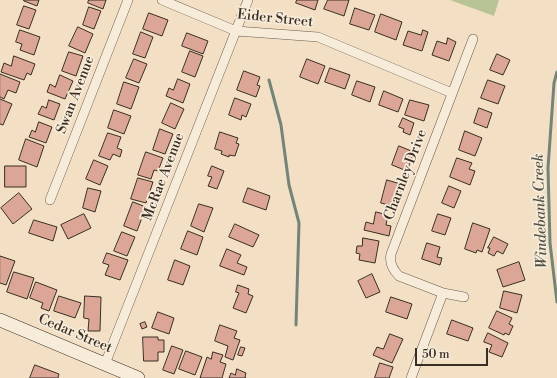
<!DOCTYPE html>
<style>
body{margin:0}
#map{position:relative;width:557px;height:378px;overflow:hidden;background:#f3e0c4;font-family:"Libre Bodoni",serif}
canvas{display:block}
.scale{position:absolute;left:415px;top:348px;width:73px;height:18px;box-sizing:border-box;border:2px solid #382e24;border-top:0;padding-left:5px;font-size:12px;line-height:14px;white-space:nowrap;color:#382e24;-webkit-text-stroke:3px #f7ebd9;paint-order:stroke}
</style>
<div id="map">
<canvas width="557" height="378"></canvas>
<div class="scale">50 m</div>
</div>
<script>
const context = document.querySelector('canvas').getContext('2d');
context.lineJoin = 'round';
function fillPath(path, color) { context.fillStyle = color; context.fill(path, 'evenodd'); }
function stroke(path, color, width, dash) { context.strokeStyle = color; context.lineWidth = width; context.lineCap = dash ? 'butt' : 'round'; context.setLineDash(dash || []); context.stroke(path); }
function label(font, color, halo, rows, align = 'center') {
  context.font = font + ' "Libre Bodoni",serif'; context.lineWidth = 3.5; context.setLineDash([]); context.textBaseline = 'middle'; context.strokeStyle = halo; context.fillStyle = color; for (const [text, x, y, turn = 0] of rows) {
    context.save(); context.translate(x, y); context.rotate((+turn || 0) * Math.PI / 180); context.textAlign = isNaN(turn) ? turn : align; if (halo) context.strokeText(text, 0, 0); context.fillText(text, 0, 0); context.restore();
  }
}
const green = new Path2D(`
 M450,0H499L494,16Z`);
const stream = new Path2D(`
 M557,72L554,83L548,168L550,243L557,302
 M269,80L281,125L289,185L299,223L296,325`);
const building = new Path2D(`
 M24,0H39L37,6L24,1Z
 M89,0H106L103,9L88,3Z
 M297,0H318L315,10L296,3Z
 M328,0H349L344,16L324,9Z
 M24,6L36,10L29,29L17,25Z
 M89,7L101,11L94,29L83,25Z
 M355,8L375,15L369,30L350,24Z
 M149,13L168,20L162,36L143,29Z
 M381,14L402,22L396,40L375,32Z
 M78,27L93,34L85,53L69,46Z
 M20,30L40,37L34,55L20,50L22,44L16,42Z
 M423,30L428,32L422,51L403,45L408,31L421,35Z
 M141,32L153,37L145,58L133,54Z
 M187,33L208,41L203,54L182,46Z
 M448,38L456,42L449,61L432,55L437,41L446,44Z
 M190,51L203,56L195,77L182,72Z
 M69,52L83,56L76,76L62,71Z
 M497,54L510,60L503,75L490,70Z
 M14,56L35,64L31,75L27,73L24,80L1,72L4,63L11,66Z
 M134,59L147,64L139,83L126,78Z
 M307,59L325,66L318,84L300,77Z
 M330,68L350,75L345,89L325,82Z
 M244,71L260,77L257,85L260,86L256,97L237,90Z
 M0,74L20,82L16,93L8,90L4,99L0,97Z
 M60,75L73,81L65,99L47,92L50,84L55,87Z
 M178,79L190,84L183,103L166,96L169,88L173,90Z
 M488,80L505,86L498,104L481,98Z
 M357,81L375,87L370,102L352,95Z
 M124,82L139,87L131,109L117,104Z
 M384,91L403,99L398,112L379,105Z
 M235,98L251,104L246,117L242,115L241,120L229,115Z
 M0,99L12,104L3,125L0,124Z
 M49,100L60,104L54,120L38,114L42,106L46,108Z
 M410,100L429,105L424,121L405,115Z
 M171,103L184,109L175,129L162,123Z
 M479,108L492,113L487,128L474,123Z
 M114,110L131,116L124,134L108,128Z
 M403,118L414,123L410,135L403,132L404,129L399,127Z
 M39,122L52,127L46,143L29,137L32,130L35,132Z
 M160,129L173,134L165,154L153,150Z
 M465,131L482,138L475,156L459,150Z
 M220,132L238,138L236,143L239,144L235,156L229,155V157L221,154L222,151L215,149Z
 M108,133L121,137L117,148L122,150L120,157L113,154L110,160L99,156Z
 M26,139L44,146L37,167L19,160Z
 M399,146L414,152L407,171L392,165Z
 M146,152L163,158L158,171L154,170L151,179L138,175Z
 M457,158L472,163L469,169L475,171L470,185L450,177Z
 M94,160L108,166L100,185L86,179Z
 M5,166H26V187H5Z
 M212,166L224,171L217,189L208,186L212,177L208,176Z
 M138,178L153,182L146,203L131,199Z
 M387,180L404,185L402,195L395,193L392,206L381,203Z
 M449,186L461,191L454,208L442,203Z
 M88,188L101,191L95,212L83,208Z
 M248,188L270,196L266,210L243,202Z
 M19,193L32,209L13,224L1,208Z
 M133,202L146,207L137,231L124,226Z
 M199,204L213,208L204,232L191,226Z
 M376,212L388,215L386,225L391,226L389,236L364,230L366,222L373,224Z
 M84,214L91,228L68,239L61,225Z
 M438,214L451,218L445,235L432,231Z
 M34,220L57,227L53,241L29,233Z
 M473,223L490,229L482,252L477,250L476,253L465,249Z
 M235,224L259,235L253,247L229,237Z
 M188,231L203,237L197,255L181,249Z
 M122,232L135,237L127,256L114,251Z
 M494,237L508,244L503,254L497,251L494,256L488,253L490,248H488Z
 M363,238L379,241L375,263L359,260L360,254L356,253L357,246H362Z
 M427,243L440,247L437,257L442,258L440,265L422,259Z
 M227,249L241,255L237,263L247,267L244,275L220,266Z
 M107,253L128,260L120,280L105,275L109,265L103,263Z
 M0,256L15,261L6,285L0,283Z
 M175,260L190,266L183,285L168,280Z
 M519,262L525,280L503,287L497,270Z
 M14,272L34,278L27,299L7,292Z
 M372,274L380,292L366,298L358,281Z
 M36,282L57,290L49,311L41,308L43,303L30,298Z
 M238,285L249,289L248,294L253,296L246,313L233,308L239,293L236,292Z
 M504,291L522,295L517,313L500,308Z
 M59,296L81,303L75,318L54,311Z
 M85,296L101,297L100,331H88L89,319L84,318Z
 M391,297L412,304L407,319L386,312Z
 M497,311L512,318L509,324L513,326L509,335L505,333L504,335L489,328Z
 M158,312L174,318L169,334L152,328Z
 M452,320L473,328L468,341L447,334Z
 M145,322L147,327L142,329L140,324Z
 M220,325L237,331L234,338L240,340L233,360L225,357L228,346L215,341Z
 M488,333L508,343L502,357L489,352L492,345L484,342Z
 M390,334L403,339L392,363L373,355L377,347L383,349Z
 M143,337H158V340H164V352H158V361H144Z
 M172,346L183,350L174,374L163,370Z
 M241,347L245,348L242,356L238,355Z
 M186,351L202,357L195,375L179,369Z
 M213,352L223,355L220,362L226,364L222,378H200L207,357L211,359Z
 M380,363L393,367L389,378H375Z
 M35,365L59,374L58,378H30Z
 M237,369L246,373L245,377L246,378H229L231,373L235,375Z`);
const minor = new Path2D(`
 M162,0L236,31L318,37L452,93
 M50,200L128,0
 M464,297L443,293L399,276C393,270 389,263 391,254L473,39
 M105,364L248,0
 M411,378L443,293`);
const secondary = new Path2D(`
 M0,320L138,378`);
const streetNames = [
 ["Eider Street",275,19,6],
 ["Swan Avenue",76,95,-69],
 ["Charnley Drive",406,175,-69],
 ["McRae Avenue",164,177,-69],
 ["Cedar Street",75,334,23]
];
const waterNames = [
 ["Windebank Creek",541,211,-92]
];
fillPath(green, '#b8c396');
stroke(stream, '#738479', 3);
fillPath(building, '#dba696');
stroke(building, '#382e24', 1);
stroke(minor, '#675a4c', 10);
stroke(secondary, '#382e24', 14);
stroke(minor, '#f7ebd9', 9);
stroke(secondary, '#f7ebd9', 13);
label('14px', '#382e24', '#f7ebd9', streetNames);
label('italic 15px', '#515248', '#f7ebd9', waterNames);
</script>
